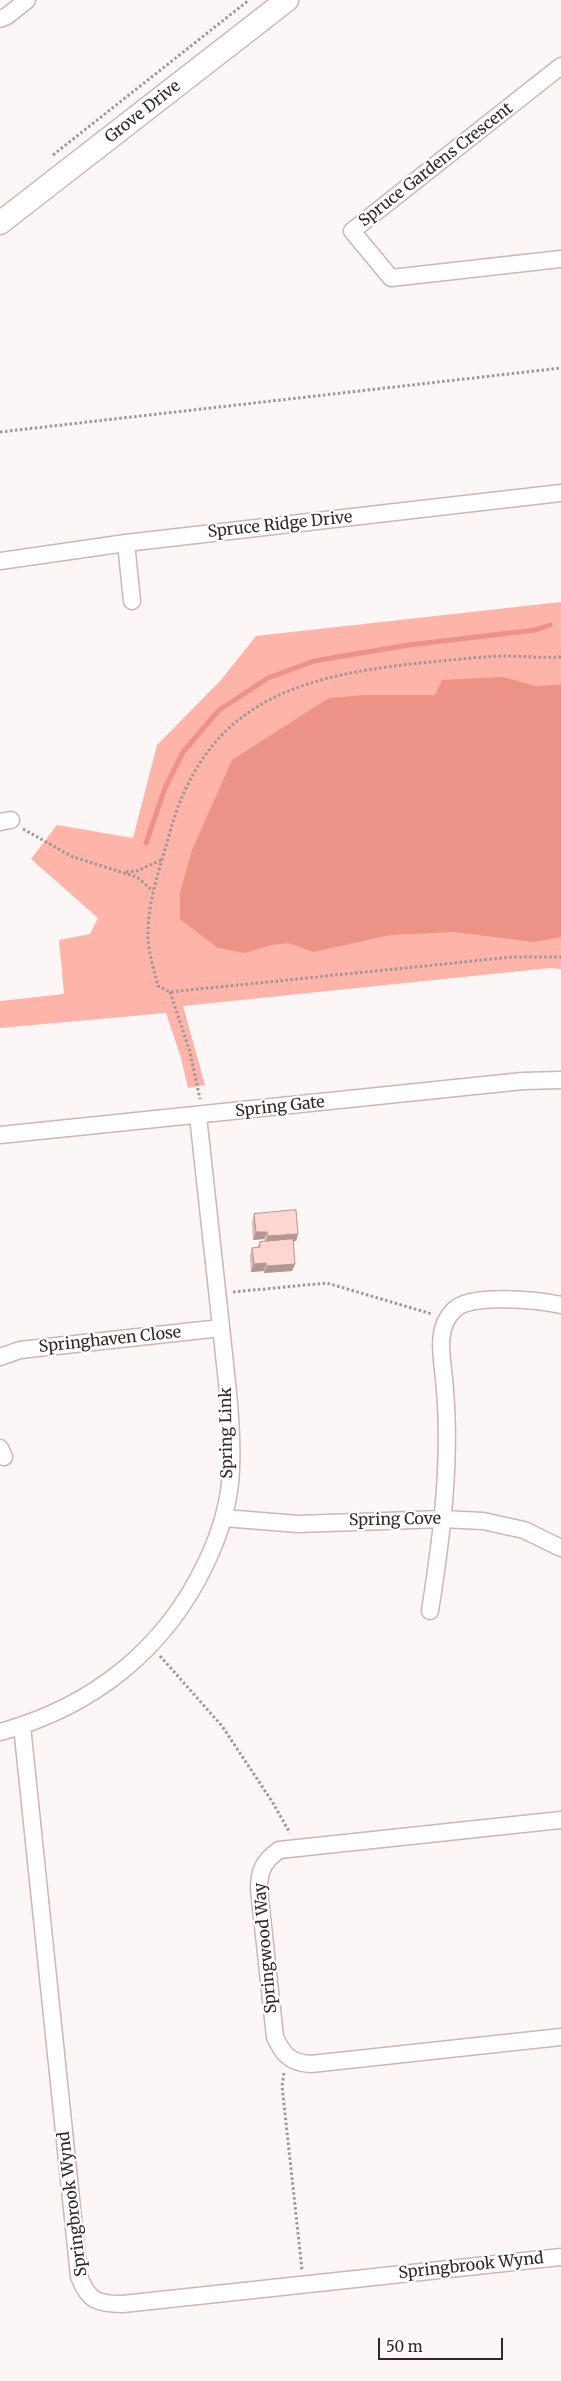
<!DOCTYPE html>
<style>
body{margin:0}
#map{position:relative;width:561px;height:2381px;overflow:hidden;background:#fcf7f6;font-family:Merriweather,serif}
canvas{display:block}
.scale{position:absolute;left:378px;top:2338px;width:125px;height:22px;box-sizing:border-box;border:2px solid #302726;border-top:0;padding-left:6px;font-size:15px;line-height:18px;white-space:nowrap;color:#302726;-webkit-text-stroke:4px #fff;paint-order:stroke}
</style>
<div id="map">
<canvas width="561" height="2381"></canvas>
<div class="scale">50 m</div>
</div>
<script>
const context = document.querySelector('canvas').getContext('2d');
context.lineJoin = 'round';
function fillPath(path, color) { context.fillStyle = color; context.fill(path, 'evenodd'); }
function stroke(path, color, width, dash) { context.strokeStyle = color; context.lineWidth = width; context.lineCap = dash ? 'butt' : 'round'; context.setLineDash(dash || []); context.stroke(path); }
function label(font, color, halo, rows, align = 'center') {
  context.font = font + ' Merriweather,serif'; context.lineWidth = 4.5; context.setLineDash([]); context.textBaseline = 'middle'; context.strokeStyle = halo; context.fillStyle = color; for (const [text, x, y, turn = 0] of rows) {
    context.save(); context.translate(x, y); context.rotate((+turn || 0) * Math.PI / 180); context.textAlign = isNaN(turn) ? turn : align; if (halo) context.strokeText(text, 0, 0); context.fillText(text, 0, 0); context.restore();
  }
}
const green = new Path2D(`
 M561,602V969L550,968L183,1006L205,1085L188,1088L181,1058L166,1013L0,1028V1001L64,994L59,940L90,934L98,918L31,859L57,825L133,838L157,745L220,681L256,636Z`);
const water = new Path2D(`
 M503,677L535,686L561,685V937L534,942L455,932L390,935L313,952L289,943L271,945L245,953L218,948L180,919V893L192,850L232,760L329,698L365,695H435L442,680Z`);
const stream = new Path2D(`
 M146,843L165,788L183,752L219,710L268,678L314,661L409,645L535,630L550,625`);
const path = new Path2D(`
 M53,155L249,0
 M0,432L561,368
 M561,657C542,658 523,656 504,656C473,657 442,661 411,664C287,678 202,708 168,839C159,871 147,904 148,938C149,954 154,970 158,986L170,992L512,957H561
 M23,829L73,857L137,877L153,891
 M126,872L137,871L161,860
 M170,992L190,1052L200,1099
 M233,1292L327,1283L432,1314
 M160,1656L222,1726L273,1803L290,1833
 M284,2073L282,2086L302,2270`);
const minor = new Path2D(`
 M0,19L7,16L27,0
 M561,66L352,231L391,278L561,259
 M126,543L132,601
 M0,561L126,543L561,493
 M0,822L11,820
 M0,1135L523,1081L561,1080
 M0,1357L20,1350L221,1328
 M0,1448L4,1457
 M224,1518L298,1524L442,1519L483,1521L524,1530L561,1548
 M430,1611C442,1535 452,1456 444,1379C442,1357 435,1328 454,1310C470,1293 538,1300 561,1305
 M22,1726L79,2276C88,2301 98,2304 123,2304L561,2257
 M0,1732C92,1707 165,1650 206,1563C220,1534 230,1501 231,1469C233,1428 227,1385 223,1345C215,1268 206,1192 198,1116
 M561,1820L279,1850C264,1861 259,1870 259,1889L275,2037C283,2055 291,2063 311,2064L561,2037`);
const secondary = new Path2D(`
 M0,223L287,0`);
const wall = new Path2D(`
 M254,1214L298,1234L296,1241H293L295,1264L292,1271L264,1273V1271L251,1272L250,1255L252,1248L257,1247L260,1242L265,1241L264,1239L253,1240L252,1222Z`);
const shadedWall = new Path2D(`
 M256,1232H267L264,1239L253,1240Z
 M298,1234L296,1241L265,1244L268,1236Z
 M266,1263L264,1271L251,1272L254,1264Z
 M295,1264L292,1271L264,1273L267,1266Z`);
const building = new Path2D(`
 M296,1210L298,1234L268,1236L267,1232H256L254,1214Z
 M293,1239L295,1264L267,1266L266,1263L254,1264L252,1248L260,1247V1242Z`);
const streetNames = [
 ["Grove Drive",143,112,-38],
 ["Spruce Gardens Crescent",436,165,-38],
 ["Spruce Ridge Drive",280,525,-6],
 ["Spring Gate",280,1107,-6],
 ["Springhaven Close",110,1340,-6],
 ["Spring Link",227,1433,-91],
 ["Spring Cove",395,1520,-1],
 ["Springwood Way",266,1948,-95],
 ["Springbrook Wynd",73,2204,-97],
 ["Springbrook Wynd",471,2266,-6]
];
fillPath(green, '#feb4a9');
fillPath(water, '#ec9286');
stroke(stream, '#ec9286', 5);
stroke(minor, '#cdb6b3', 19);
stroke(secondary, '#cdb6b3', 25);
stroke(path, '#9e9796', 3, [2.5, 2.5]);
stroke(minor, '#fff', 16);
stroke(secondary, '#fff', 22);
fillPath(wall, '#dab8b4');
fillPath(shadedWall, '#b19692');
fillPath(building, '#fdd6d1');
stroke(building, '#b19692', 1);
label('16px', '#302726', '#fff', streetNames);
</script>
